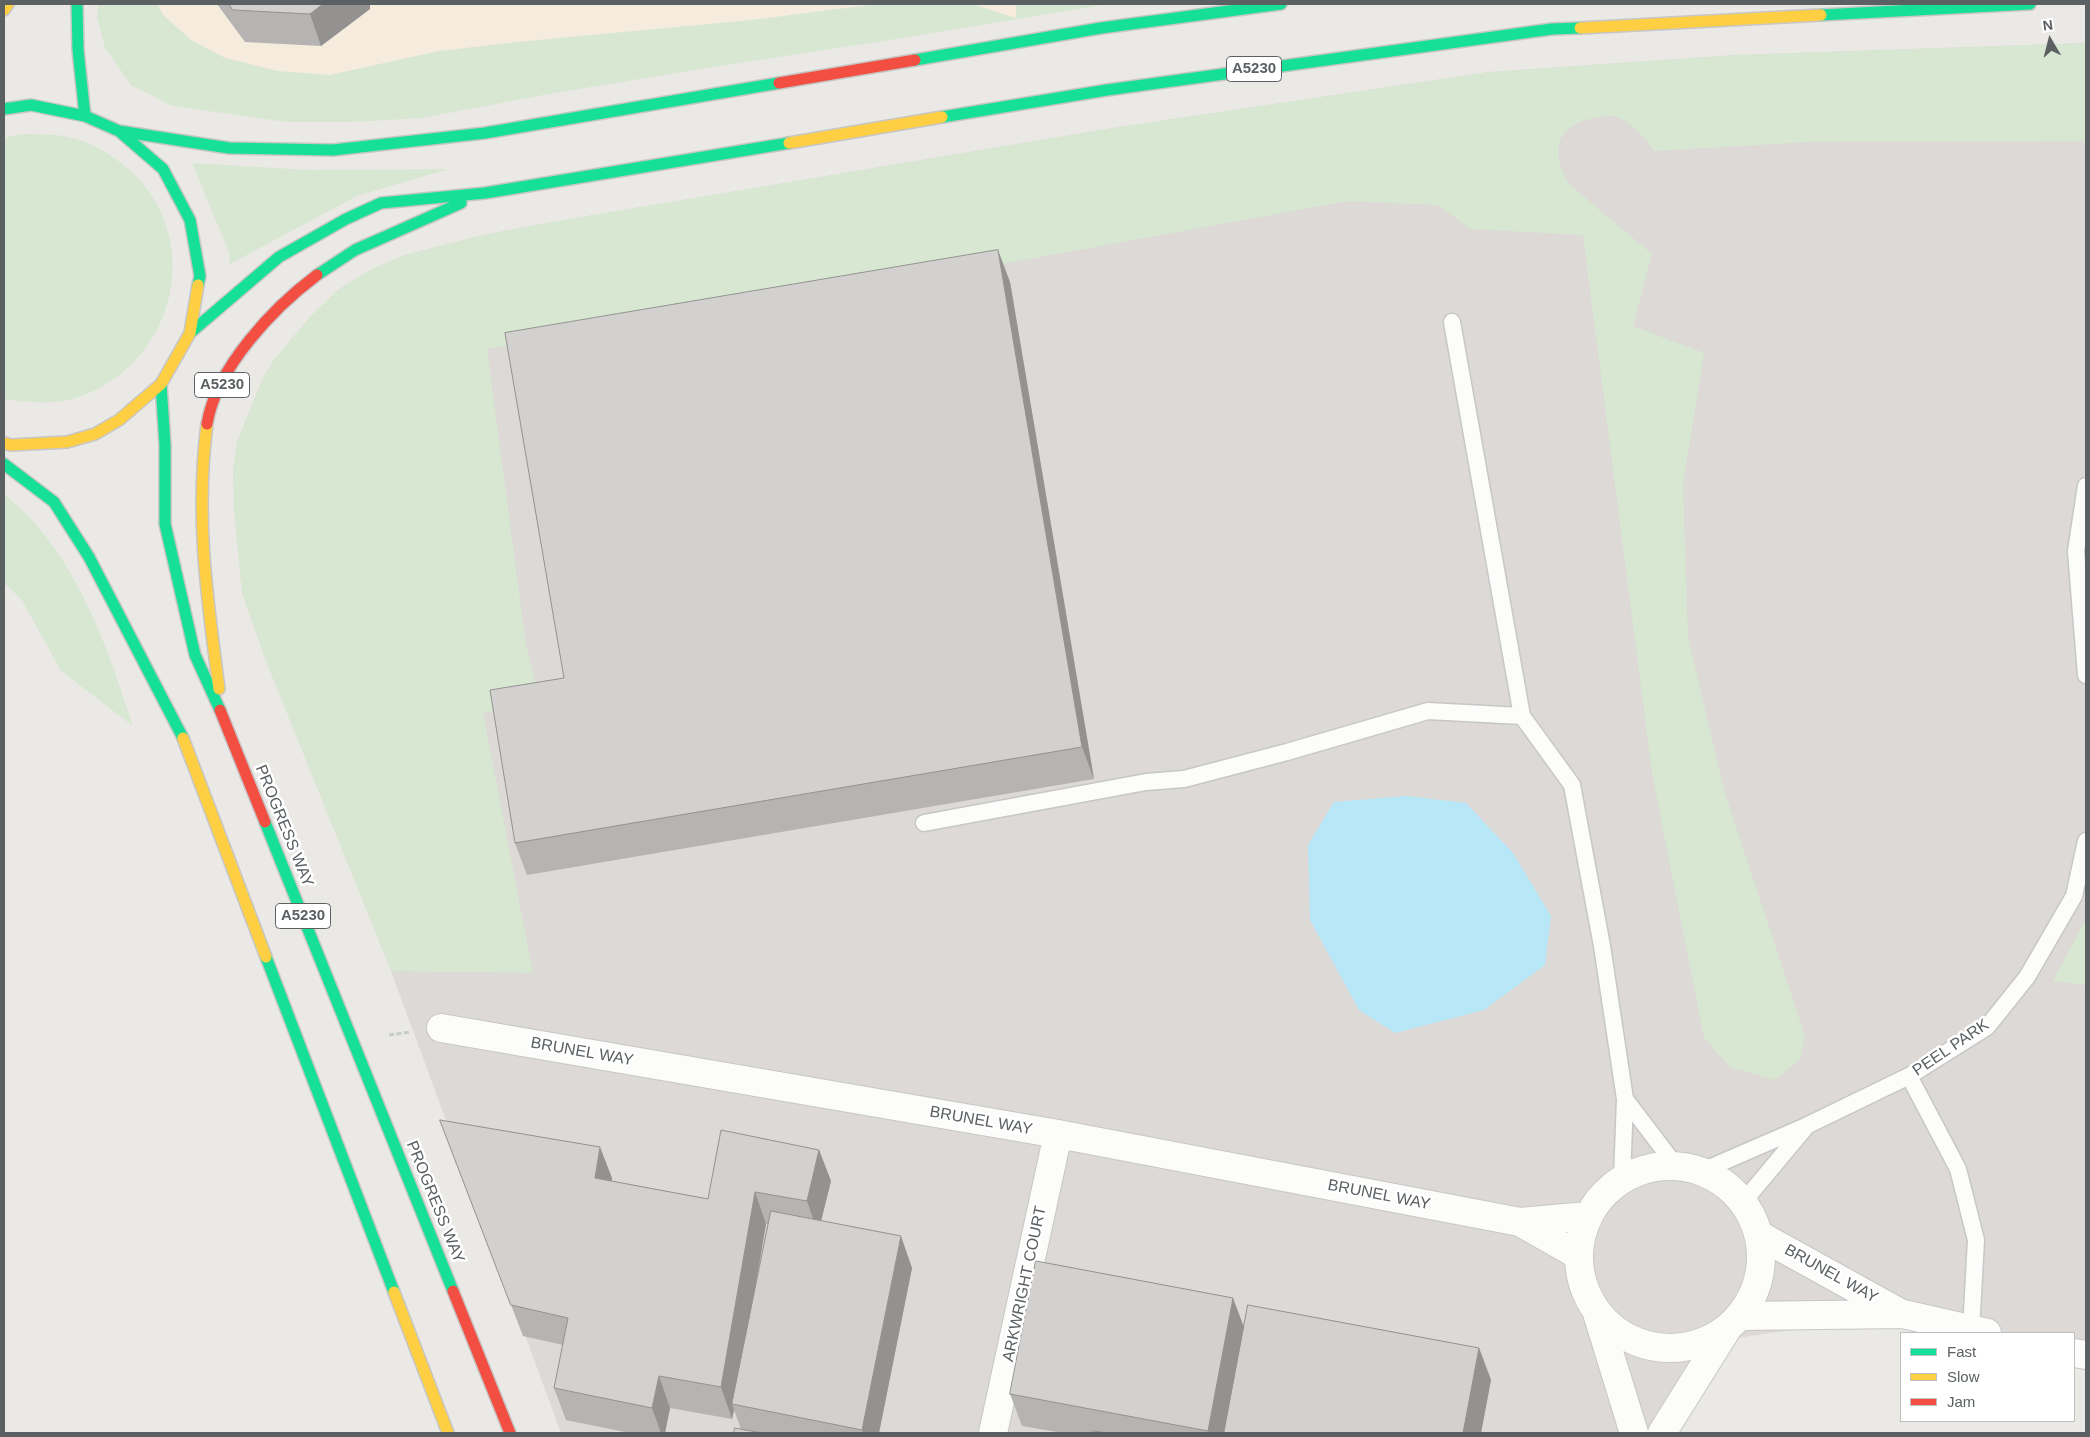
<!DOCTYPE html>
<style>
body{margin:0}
#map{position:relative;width:2090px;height:1437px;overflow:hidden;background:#ebe9e6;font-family:Arial,sans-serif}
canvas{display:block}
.frame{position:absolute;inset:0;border:5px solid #5b6063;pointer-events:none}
.legend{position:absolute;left:1900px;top:1332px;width:175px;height:90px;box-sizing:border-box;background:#fff;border:1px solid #bdbfc1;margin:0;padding:6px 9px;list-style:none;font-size:15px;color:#5b6063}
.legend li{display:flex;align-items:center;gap:10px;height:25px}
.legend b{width:25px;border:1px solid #bdbfc1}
.north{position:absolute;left:2025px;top:15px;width:50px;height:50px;-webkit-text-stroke:4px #fff;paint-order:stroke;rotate:352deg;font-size:14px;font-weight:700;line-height:20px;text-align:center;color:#5b6063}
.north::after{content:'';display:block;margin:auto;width:18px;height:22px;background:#5b6063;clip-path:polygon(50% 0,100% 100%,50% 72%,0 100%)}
</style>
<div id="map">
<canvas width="2090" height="1437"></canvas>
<div class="frame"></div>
<ul class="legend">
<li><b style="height:6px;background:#16e098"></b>Fast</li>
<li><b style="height:6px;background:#ffcf43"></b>Slow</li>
<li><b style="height:6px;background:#f24e42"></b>Jam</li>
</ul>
<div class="north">N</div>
</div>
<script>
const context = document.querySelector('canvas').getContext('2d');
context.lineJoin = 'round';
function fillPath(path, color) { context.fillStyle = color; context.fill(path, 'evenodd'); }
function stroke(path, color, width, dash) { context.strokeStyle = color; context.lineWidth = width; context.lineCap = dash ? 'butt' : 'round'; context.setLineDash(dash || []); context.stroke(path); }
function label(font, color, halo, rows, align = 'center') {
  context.font = font + ' Arial,sans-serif'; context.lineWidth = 5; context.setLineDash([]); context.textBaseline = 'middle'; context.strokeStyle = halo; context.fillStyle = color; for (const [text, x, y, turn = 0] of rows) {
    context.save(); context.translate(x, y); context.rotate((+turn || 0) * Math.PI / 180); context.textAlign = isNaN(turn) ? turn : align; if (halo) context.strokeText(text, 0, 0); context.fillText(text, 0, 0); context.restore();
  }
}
const commercial = new Path2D(`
 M158,4H878L752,20L528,41L439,51L330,75L277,71L225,58L191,40L162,14Z
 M972,4H1016V19Z`);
const industrial = new Path2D(`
 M2086,43V1352L2074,1349V1333H1990L1903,1314L1702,1343L1658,1433H561L391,971L265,658L242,593L234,509L233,470L237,442L263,378L274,360L310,317L339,289L372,269L405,255L483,235L563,220L1119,127L1489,72L1736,55Z`);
const green = new Path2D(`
 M98,4H158L162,14L191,40L225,58L277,71L330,75L439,51L528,41L752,20L878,4H972L1016,18V4H1109L890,40L707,68L554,93L422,118L353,122H287L172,106L131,85L105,48L97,16Z
 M2086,43V141L1809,142L1655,151C1645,140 1633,122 1617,117C1610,115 1598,117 1590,119C1553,127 1551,156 1570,185L1652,254L1633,326L1704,353L1683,485L1688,637L1724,790L1805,1036L1800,1060L1774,1080L1730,1067L1704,1038L1652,773L1583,235L1471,229L1437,205L1348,201L964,271L487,349L526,645L541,703L483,713L533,973L391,971L265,658L242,593L234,509L233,470L237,442L263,378L274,360L310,317L339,289L372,269L405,255L483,235L563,220L1119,127L1489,72L1736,55Z
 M22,134C38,134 53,134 68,137C87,141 106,151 121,163C207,229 180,359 82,396C57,405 30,403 4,399V138Z
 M192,163L309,170L448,169L357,196L230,264L229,252Z
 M4,494C15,504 28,514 37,526C86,583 110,656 133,726L61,671L22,600L4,583Z
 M2086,919V985L2053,981Z`);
const water = new Path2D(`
 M1406,796L1466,803L1513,853L1551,916L1545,965L1484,1010L1395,1033L1359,1010L1310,920L1308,845L1334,802Z`);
const path = new Path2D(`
 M389,1035L410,1032`);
const lane = new Path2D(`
 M1452,322L1522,716
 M2086,486L2076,551L2086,675
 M924,823L1146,782L1184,779L1287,752L1428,711L1522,716L1572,785L1602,946L1625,1099L1622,1179
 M1909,1076L1958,1169L1976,1240L1971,1330
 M1625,1099L1676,1166
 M1702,1171L1806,1126L1909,1076L1987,1027L2027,977L2074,896L2086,841
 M1744,1201L1805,1128`);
const street = new Path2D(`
 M441,1028L1058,1134L1520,1222L1588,1216
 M1579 1257a91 91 0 1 1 182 0a91 91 0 1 1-182 0Z
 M1520,1222L1578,1255
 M1759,1235L1900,1313
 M1597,1313L1634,1433
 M1741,1316L1903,1314L1987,1333
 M2074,1353L2086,1355
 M993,1433L1058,1134
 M1662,1433L1727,1329`);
const fast = new Path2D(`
 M77,4L78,50L85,116
 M1821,15L2030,4
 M915,60L1101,28L1281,4
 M4,109L31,105L85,116L119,131L163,169L190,220L200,276L198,285
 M942,117L1107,90L1552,29L1580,28
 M119,131L229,148L333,150L485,133L779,83
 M317,275L355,250L461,203
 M190,333L279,257L346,219L381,203L485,193L789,143
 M161,384L165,445V524L195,655L220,710
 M4,464L54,502L89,557L183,738
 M265,822L453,1291
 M266,957L394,1292`);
const slow = new Path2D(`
 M4,10L8,4
 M1580,28L1821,15
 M789,143L942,117
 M207,424C195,517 207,597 219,689
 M4,443L11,445L67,442L95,434L119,420L161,384L190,333L198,285
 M183,738L266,957
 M394,1292L448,1433`);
const jam = new Path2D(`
 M779,83L915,60
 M207,424C216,368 273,308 317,275
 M220,710L265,822
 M453,1291L510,1433`);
const wall = new Path2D(`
 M217,4H370V9L321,46L245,42Z
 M1010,282L1094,779L527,875L515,843L564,678Z
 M440,1120L612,1178V1181L708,1199L819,1150L831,1181L821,1221L912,1268L879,1433H734L741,1429L734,1410L732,1419L670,1408L665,1433H630L566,1420L554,1388L563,1345L523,1336ZM766,1224H768L754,1296Z
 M1244,1328L1479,1348L1491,1380L1481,1433H1063L1022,1426L1010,1394Z`);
const shadedWall = new Path2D(`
 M323,4H370V9L321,46L310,14Z
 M998,250L1010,282L1094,779L1082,747Z
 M600,1147L612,1178L607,1210L595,1178Z
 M819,1150L831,1181L818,1233L807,1201Z
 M755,1192L766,1224L735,1405L732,1404L734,1410L732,1419L721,1387Z
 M901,1236L912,1268L879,1433H863L862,1430Z
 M1233,1298L1245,1330L1225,1433H1209L1208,1431Z
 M1479,1348L1491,1380L1481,1433H1463Z
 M659,1376L670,1408L665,1433H661L652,1408Z`);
const building = new Path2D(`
 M229,4H323L310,14L233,10Z
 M998,250L1082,747L515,843L490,690L564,678L505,333Z
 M440,1120L600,1147L595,1178L708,1199L721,1130L819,1150L807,1201L755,1192L721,1387L659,1376L652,1408L554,1388L568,1318L511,1305Z
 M771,1211L901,1236L862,1430L732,1404Z
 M1036,1261L1233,1298L1208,1431L1010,1394Z
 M1248,1305L1479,1348L1463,1433H1224Z
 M735,1428L762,1433H734Z
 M1093,1431L1107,1433H1092Z`);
const shields = [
 [1254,69,55],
 [222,385,55],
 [303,916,55]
];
const shieldNames = [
 ["A5230",1254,69],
 ["A5230",222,385],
 ["A5230",303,916]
];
const streetNames = [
 ["PROGRESS WAY",284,826,68],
 ["PEEL PARK",1951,1048,-34],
 ["BRUNEL WAY",582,1052,10],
 ["BRUNEL WAY",981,1121,10],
 ["BRUNEL WAY",1379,1195,11],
 ["PROGRESS WAY",435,1202,68],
 ["BRUNEL WAY",1831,1274,29],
 ["ARKWRIGHT COURT",1025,1284,-78]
];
fillPath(commercial, '#f5ecde');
fillPath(industrial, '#dcd9d7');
fillPath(green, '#d7e7d1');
fillPath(water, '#b8e8f8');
stroke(lane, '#c6c7c7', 19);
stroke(street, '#c6c7c7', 30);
stroke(fast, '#c6c6c6', 14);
stroke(slow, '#c6c6c6', 14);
stroke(jam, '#c6c6c6', 14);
stroke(path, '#c6ccc8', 3, [5, 2.5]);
stroke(lane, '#fcfcfb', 16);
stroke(street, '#fcfcfb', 28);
stroke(fast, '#16e098', 11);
stroke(slow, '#ffcf43', 11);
stroke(jam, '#f24e42', 11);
fillPath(wall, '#b5b4b2');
fillPath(shadedWall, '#939291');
fillPath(building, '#d2d1cf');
stroke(building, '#939291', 1);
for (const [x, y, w] of shields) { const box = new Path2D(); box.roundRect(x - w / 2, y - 12.5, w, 25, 4); context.fillStyle = '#fff'; context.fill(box); stroke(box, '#5b6063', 1); }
label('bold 15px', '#5b6063', null, shieldNames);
label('16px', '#5b6063', '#fff', streetNames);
</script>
